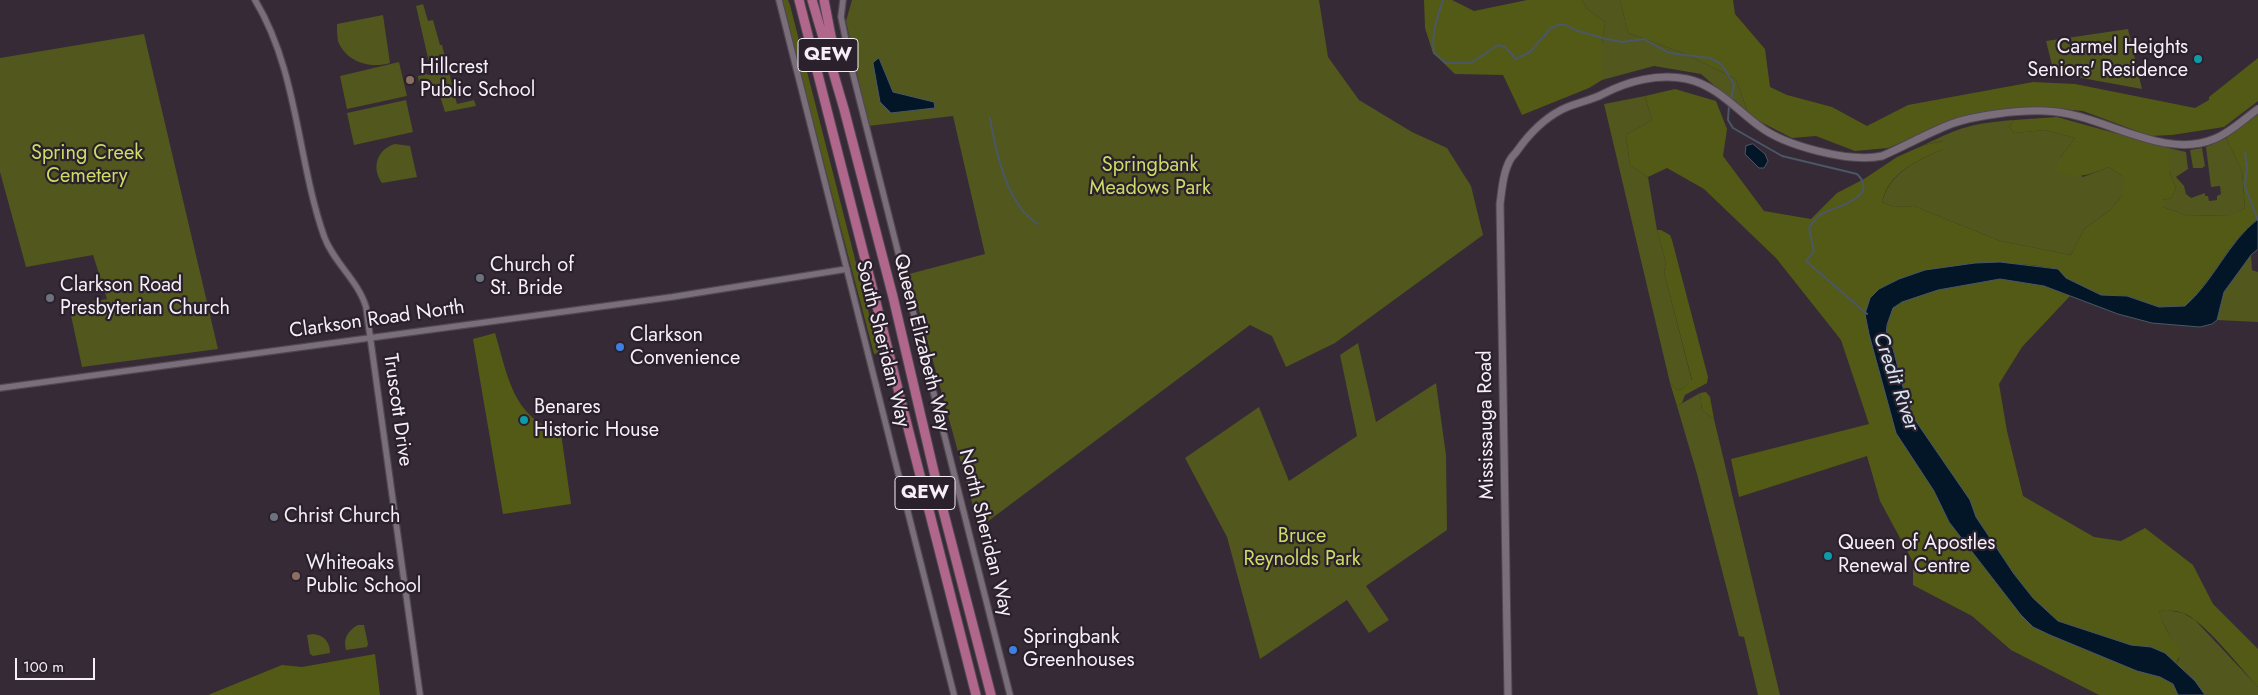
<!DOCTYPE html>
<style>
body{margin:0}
#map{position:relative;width:2258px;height:695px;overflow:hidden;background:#352a36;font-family:Jost,sans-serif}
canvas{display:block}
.scale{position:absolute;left:15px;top:658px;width:80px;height:22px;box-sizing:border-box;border:2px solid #f6eff7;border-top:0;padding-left:6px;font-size:15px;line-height:18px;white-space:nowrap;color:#f6eff7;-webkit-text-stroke:4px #2b212c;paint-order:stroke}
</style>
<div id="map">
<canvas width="2258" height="695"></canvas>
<div class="scale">100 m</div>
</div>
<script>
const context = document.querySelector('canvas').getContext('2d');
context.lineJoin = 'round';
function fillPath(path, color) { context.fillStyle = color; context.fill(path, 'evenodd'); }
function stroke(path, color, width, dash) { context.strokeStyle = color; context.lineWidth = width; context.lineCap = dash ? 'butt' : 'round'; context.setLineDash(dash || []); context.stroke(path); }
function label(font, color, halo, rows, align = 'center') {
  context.font = font + ' Jost,sans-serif'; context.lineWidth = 4.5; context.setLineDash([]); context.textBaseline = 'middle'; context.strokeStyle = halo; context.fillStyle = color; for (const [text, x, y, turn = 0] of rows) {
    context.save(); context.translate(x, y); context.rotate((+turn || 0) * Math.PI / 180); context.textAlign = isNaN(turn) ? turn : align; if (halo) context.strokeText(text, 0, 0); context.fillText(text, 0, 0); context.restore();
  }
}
const green = new Path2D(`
 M852,0H1319L1328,57L1359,100L1412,132L1447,148L1471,186L1483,235L1335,343L1286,367L1272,336L1250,325L979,528L909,274L985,254L953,116L868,126L846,21Z
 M1582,0H1620L1628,33L1683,53L1736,79L1749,116L1701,74L1654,66L1602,80V44L1605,22L1587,9Z
 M423,4L428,21L433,20L440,45H442L457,104L474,100L476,106L445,112L440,96L443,95L441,88L434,90L431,86V89L420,91L418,76L426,74L429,75L431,71L416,6Z
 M383,15L390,63C370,69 346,62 338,41C337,36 337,29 337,24Z
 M2128,29L2142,89L2054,73L2046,41Z
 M144,34L218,349L82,367L69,306L107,299L93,255L26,267L0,172V58Z
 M399,62L407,96L347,109L340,76Z
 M1645,96L1652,120L1626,135L1630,165L1648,177L1657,230L1666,262L1664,272L1692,381L1683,389L1677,390L1670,383L1604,104Z
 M406,100L413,132L354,145L347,113Z
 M2014,120L2009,127L2014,133L2045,130L2075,138L2060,158L2083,177L2109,167L2123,177V195L2108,212L2084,229L2071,255L2000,241L1914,206L1894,207L1882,202C1890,172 1917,161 1943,149V141L1924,145C1960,127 1974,123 2014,120Z
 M2226,138L2242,171L2245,208L2233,215L2188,216L2163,207V200L2171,198L2176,189L2169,171V148L2186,152L2188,169L2176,177L2184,186L2186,194L2191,198L2205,193V196H2208L2209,201L2217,200V196L2221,194L2220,186L2211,187L2206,147Z
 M395,144L410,146L417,177L382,183C371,168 377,149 395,144Z
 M2202,148L2205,166L2202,168H2193L2190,150Z
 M2251,255L2252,270L2258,272V322L2217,320L2224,292Z
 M1358,343L1376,422L1436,383L1446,455L1447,530L1366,586L1389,620L1369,633L1347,600L1260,659L1227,537L1185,458L1259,407L1289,481L1357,436L1340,355Z
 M1700,393L1702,410L1714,419L1780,695H1758L1744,637L1739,636L1697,474L1677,406Z
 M2167,610L2183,613L2195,620L2258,687V695H2205L2195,681L2176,664L2179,659C2176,641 2163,629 2159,611Z
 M358,625H364L368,644L367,647L346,650C343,639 347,631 358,625Z
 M313,634C324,635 330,642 330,653L313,656L310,654L307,635Z`);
const forest = new Path2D(`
 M781,0H788L790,5L879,353L874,354Z
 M1424,0H1452L1474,11L1527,0H1582L1587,9L1605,22L1602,44V80L1589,88L1522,115L1503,75L1455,74L1433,53L1425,28Z
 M1620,0H1733L1735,14L1765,49L1770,87L1787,95L1832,107L1867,126L1908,105L2033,82L2075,84L2195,108L2209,100V97L2258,58V101L2224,127L2172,135L2150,136L2083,111L2039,107L1957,119L1888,148L1855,151L1816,136L1792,138L1749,116L1736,79L1683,53L1628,33Z
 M1675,89L1716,101L1727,129L1723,156L1764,211L1811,219L1837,193L1864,179L1897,157L1924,145L1944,141L1943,149C1917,161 1889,172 1882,202L1894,207L1914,206L2000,241L2071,255L2084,229L2108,212L2123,195V177L2109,167C2090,174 2074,182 2056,170L2060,158L2075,138L2045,130L2014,133L2009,127L2014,120L2057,117L2169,148V171L2176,189L2171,198L2163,200V207L2188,216L2232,215L2245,208L2242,171L2226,138L2258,114V219C2228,242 2213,281 2185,306L2159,307L2128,296L2101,295L2066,278L2058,269C2009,260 1974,263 1925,270L1869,334L1896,433L1934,491L1949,522L2021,615L2033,627L2050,635L2137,671L2160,677L2173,684L2178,695H2099L2011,650L1972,616L1913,585V562L1880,501L1867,456L1739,497L1731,459L1869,424L1841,340L1776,258L1704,189L1667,168L1648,177L1630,165L1626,135L1652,120L1645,96Z
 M1657,230H1661L1670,235L1672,240L1708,377L1707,383L1685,395L1682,403L1677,406L1670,383L1677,390L1683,389L1692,380L1664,272L1666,262Z
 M2000,279L2044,286L2070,296L2022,347L1999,384L2007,431L2023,496L2094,537L2121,541L2145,528L2193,565L2213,604L2258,649V687C2241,669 2204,620 2183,613C2176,610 2167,610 2159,611C2163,626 2171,640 2182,650L2176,664L2165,653L2151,647L2131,645L2058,621L2041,608L2014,574L1976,517L1969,500L1915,420L1905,395L1893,349L1886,335L1889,315L1893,308L1902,302L1938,290Z
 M495,333C508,376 512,417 561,433L571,504L503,514L473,339Z
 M1706,392L1710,397L1714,419L1702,410L1700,393Z
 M375,654L380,695H208L282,665L302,667Z`);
const water = new Path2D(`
 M879,58L893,92L934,102L935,108L891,113L880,102L873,63Z
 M1753,144L1765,154L1768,161L1764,168H1759L1745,154L1746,146Z
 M2258,219V249L2251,255L2224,292L2217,320L2212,324L2200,327L2152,323L2118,314L2044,286L2000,279L1938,290L1902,302L1893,308L1887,325L1886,335L1893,349L1905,395L1915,420L1970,500L1976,517L2014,574L2033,598L2058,621L2131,645L2151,647L2165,653L2195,681L2205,695H2178L2173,684L2160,677L2137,671L2050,635L2033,627L2021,615L1949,522L1934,491L1896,433L1869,334L1865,314L1870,298L1879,289L1899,279L1925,270L1975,263L2000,262L2058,269L2066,278L2101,295L2127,296L2159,307L2185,306C2214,281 2228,242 2258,219Z`);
const stream = new Path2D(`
 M1443,0C1437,19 1431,33 1434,53L1446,63H1471L1498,45L1505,47L1516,59L1530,52L1551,28L1558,25H1566L1575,30L1606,39L1622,42L1644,39L1669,53L1710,58L1721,64L1734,84L1731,101
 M1729,105L1728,120L1733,128L1782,156L1857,174C1880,197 1837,206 1822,214C1816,217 1812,223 1809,228L1814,251L1806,261L1867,314
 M990,118C996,152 1007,206 1038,224
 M2245,152L2247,169L2245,187L2258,220`);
const tertiary = new Path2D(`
 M255,0C298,71 297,159 324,236C333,262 358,280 366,307L420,695
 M779,0L954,695
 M843,0L841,17L852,70L1010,695
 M0,388L672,297L847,269`);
const secondary = new Path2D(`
 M1508,695L1500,204C1502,189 1503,173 1510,160C1512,156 1515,154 1517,151C1529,134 1542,120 1561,110C1574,103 1590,101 1603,94C1628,81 1659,73 1687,79C1716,85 1737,110 1759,126C1785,146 1850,163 1882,156C1905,146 1928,133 1951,124C1976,115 2019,110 2045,111C2100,112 2161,161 2214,139C2230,133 2244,119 2258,109`);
const motorway = new Path2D(`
 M799,0L976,695
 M812,0L844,109L893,297L942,506L991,695
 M824,0L837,67`);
const markers = [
 [2198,59,5,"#0f9aa8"],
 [410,80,5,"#8d6e63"],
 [480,278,5,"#6b7280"],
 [50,298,5,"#6b7280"],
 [620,347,5,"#3f7fe0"],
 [524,420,5,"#0f9aa8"],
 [274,517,5,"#6b7280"],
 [1828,556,5,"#0f9aa8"],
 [296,576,5,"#8d6e63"],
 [1013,650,5,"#3f7fe0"]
];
const shields = [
 [828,55,60],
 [925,493,60]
];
const shieldNames = [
 ["QEW",828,55],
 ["QEW",925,493]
];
const poiNames = [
 ["Carmel Heights",2188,48,"right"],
 ["Seniors' Residence",2188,71,"right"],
 ["Hillcrest",420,68],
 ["Public School",420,91],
 ["Church of",490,266],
 ["St. Bride",490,289],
 ["Clarkson Road",60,286],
 ["Presbyterian Church",60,309],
 ["Clarkson",630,336],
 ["Convenience",630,359],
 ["Benares",534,408],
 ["Historic House",534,431],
 ["Christ Church",284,517],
 ["Queen of Apostles",1838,544],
 ["Renewal Centre",1838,567],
 ["Whiteoaks",306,564],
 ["Public School",306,587],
 ["Springbank",1023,638],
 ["Greenhouses",1023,661]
];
const parkNames = [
 ["Spring Creek",87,154],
 ["Cemetery",87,177],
 ["Springbank",1150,166],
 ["Meadows Park",1150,189],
 ["Bruce",1302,537],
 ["Reynolds Park",1302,560]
];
const streetNames = [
 ["Clarkson Road North",377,320,-8],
 ["Queen Elizabeth Way",921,343,76],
 ["South Sheridan Way",882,344,76],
 ["Truscott Drive",397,410,82],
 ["Mississauga Road",1487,425,-91],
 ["North Sheridan Way",985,533,76]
];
const waterNames = [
 ["Credit River",1895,382,71]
];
fillPath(green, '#51571d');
fillPath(forest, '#535a15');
fillPath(water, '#021628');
stroke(water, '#4b5766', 1);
stroke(stream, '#4b5766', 2);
stroke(tertiary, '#504851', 8);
stroke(secondary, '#504851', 9);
stroke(motorway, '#504851', 11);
stroke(tertiary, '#7a6e7b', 5.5);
stroke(secondary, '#7a6e7b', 7);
stroke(motorway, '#b0678b', 9);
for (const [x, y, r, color] of markers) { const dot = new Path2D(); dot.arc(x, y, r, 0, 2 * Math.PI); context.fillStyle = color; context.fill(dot); stroke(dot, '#2b212c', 2); }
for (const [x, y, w] of shields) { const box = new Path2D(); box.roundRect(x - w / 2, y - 16.5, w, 33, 4); context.fillStyle = '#2b212c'; context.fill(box); stroke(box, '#f6eff7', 1); }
label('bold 19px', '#f6eff7', null, shieldNames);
label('20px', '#f6eff7', '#2b212c', poiNames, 'left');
label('20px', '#cddc66', '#2b212c', parkNames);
label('20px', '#f6eff7', '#2b212c', streetNames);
label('italic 21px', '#d4e6f6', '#2b212c', waterNames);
</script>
